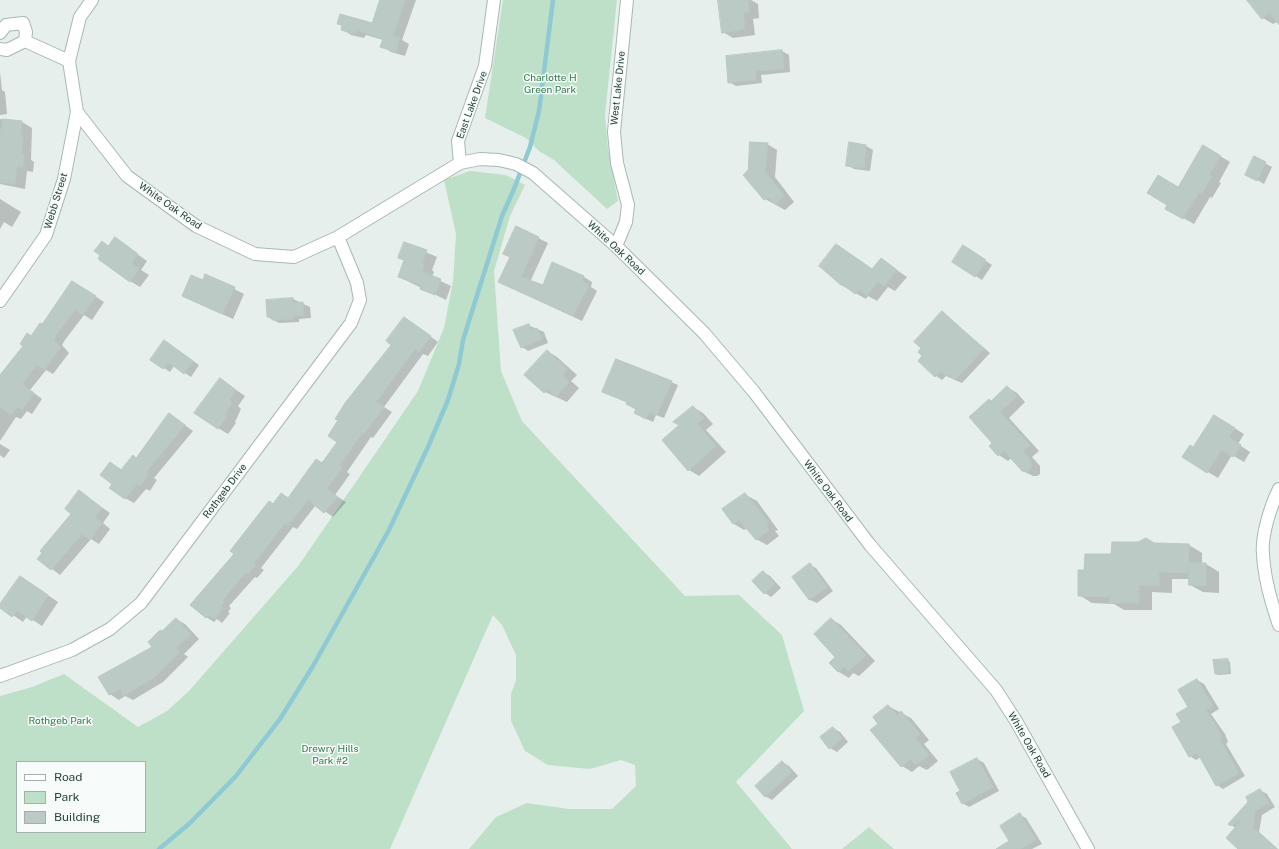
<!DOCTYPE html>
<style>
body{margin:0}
#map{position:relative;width:1279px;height:849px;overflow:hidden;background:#e6efeb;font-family:"Public Sans",sans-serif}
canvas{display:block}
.legend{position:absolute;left:16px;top:761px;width:130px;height:72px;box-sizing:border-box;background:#f7fbf9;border:1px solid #a3b1ad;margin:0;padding:5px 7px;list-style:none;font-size:12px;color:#24423a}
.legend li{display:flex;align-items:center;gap:8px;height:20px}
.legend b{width:20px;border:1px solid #a3b1ad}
</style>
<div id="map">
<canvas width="1279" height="849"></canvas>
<ul class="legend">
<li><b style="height:5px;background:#fff"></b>Road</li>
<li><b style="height:11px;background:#bfe0c8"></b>Park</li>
<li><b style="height:11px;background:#bbcac4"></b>Building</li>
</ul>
</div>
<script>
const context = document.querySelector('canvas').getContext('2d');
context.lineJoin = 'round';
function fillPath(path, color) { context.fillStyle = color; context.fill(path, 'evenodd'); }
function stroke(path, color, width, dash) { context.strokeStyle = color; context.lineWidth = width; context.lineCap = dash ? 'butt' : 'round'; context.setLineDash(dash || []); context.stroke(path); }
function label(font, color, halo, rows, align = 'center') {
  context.font = font + ' "Public Sans",sans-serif'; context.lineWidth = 3; context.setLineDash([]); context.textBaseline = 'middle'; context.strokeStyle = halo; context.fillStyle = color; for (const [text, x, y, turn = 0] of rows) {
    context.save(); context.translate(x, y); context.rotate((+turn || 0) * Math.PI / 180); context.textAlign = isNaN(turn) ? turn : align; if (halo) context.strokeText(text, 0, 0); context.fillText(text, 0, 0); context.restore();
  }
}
const green = new Path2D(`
 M503,0H617L605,115L608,148L618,201L607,209L554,160L539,151L526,138L485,118Z
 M470,171L506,175L525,185L510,216L494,271L501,371L522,421L685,596L739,595L782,635L804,711L736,782L792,849H469L496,817L527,803L569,809H612L636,786L635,765L621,760L590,769L548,765L525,751L511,721V694L516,680V655L502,625L493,615L390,849H0V696L32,687L64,674L138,727L167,711L189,691L299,565L418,391L444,328L453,281L456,234L444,180ZM17,762H145V832H17Z
 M869,827L894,849H842Z`);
const shadow = new Path2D(`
 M381,0H416L402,40L409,44L405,56L391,52L381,46L383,40L366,35L364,38L351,35L342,29L343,26L338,23L373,25Z
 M719,0H751L758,4L759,18L753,19L755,35L733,38L723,32Z
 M1254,0H1279V21L1273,24L1263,18Z
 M782,51L789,55L790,72L761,75L762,83L736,86L729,82L727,57Z
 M0,72L2,90L5,92L7,114L0,115Z
 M0,119L22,122L32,128L31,160L34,162L33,172L27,171L25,189L0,184Z
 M850,143L866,146L873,150L870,171L854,169L847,165Z
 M767,144L777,150L775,177L794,202L785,210L765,199L744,175L749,171Z
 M1203,146L1230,162L1219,182L1221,183L1212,198L1210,197L1194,224L1167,209Z
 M1255,158L1272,167L1264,184L1252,177Z
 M0,199L21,212L12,227L4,222L0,229Z
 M517,227L548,243L530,282L544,286L584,277L592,282L591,287L597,291L582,321L508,286L511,258L504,254Z
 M115,238L147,261L141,270L149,275L140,287L130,281L101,255L102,242L109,246Z
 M405,243L437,257L432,270L434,272L432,277L451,286L446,300L399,277L405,261L399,258Z
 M837,245L873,270L881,259L907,277L895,291L888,287L877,301L868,296L866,299L841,285Z
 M970,250L992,265L982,280L954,262Z
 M206,275L244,294L233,319L193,301Z
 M81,287L104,302L92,320L84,315L65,340L62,345L69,353L53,374L46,370L30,390L42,399L32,414L27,411L21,419L16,417L0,441V376L31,337Z
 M293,299L310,307L311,318L299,319V322L279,323L268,317Z
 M942,312L990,353L962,383L946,376L942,380L936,376Z
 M412,323L438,342L428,356L423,354L384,407L392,412L373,438L371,437L347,472L350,474L335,495L346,502L333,517L316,505L297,529L293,527L261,568L264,570L257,578L255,577L229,606L231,608L228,612L230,613L222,623L217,619L214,622L206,617L235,554L282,494L289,498L322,464L339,441Z
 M528,325L544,332L548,343L528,351L522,347Z
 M165,341L199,365L191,377L174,366L170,372L164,368Z
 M547,351L557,357L577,375L571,381L579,388L567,402L545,392L526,375Z
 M220,379L245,396L238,406L241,409L235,422L236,423L228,434L218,428Z
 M671,382L678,385L664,418L656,415L653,422L642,417L637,409L627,402L603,391Z
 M1007,387L1017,393L1025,402L1009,418L1039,451L1032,457L1040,466V474L1037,476H1033L1023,471L1011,458L1008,461L999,455L994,443L991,402Z
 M693,407L703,413L713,424L706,430L726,452L699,476L689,470L663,440L680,425Z
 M170,414L193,431L154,478L157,480L150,491L146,489L134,503L125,498L114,484L111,463L122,470L136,459Z
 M1225,422L1244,434L1238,444L1250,452L1244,462L1232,455L1218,478L1183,457Z
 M0,444L10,450L4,458L0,455Z
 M80,492L110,513L103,523L110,529L99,544L91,539L60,575L39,559L72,514Z
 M746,495L757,501L778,530L775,531L779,536L767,545L756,539L747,528L744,530L734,524L724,509Z
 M1154,544L1189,545L1202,553V564H1206L1219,572V593L1203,592L1190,585V579H1172V593L1152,592V610H1124L1114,604L1092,603L1079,595L1085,571L1112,555Z
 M810,565L816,568L833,591L817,603L810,600L793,577Z
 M763,572L770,576L781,588L771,597L765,593Z
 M30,583L58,602L42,626L27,616L23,622L0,606Z
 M176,619L185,624L199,639L184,654L188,657L163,682L133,700L125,696L119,700L110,694L99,677L154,647L163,632Z
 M831,619L841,625L875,661L859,676L853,673L849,678L839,672L830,663L836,657Z
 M1227,660L1230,662L1231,674L1219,675L1216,674Z
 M1197,680L1204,684L1219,709L1211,714L1225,734L1228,742L1226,744L1245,776L1223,789L1217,785L1201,757L1196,760L1190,756L1182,722L1190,707Z
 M888,706L911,718L929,740L924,744L938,761L927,770L919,766L912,772L902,766L880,724Z
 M833,728L840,732L848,742L837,752L830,748L821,737Z
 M977,759L984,763L999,791L969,807L962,803L961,792Z
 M782,762L789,766L798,776L772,800L765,796Z
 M1260,790L1267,794L1275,807L1262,815L1259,832L1278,849H1240L1236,828L1231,825Z
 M1020,815L1026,818L1042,844L1032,849H1001L1011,841Z`);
const stream = new Path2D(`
 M159,849L190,823L236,776L280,719L313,666L389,530L428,447L448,400L459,364L463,340L502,216L514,189L530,147L539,111L553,0`);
const building = new Path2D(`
 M380,0H405L393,36L400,38L396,52L380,47L383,39L356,30L355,34L341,30L342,25L337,24L340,14L372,23Z
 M718,0H748L749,12L743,13L745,29L722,33Z
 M1247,0H1279V25L1270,13L1262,19Z
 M782,50L784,69L755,71L756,80L728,83L726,56Z
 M3,119L22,121L21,137H23L21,154L24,155L23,167L17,166L15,184L0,182V129H2Z
 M750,142L768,143L765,171L784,196L775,204L768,197L764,200L743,175L748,170Z
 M849,142L866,145L864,168L846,166Z
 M1203,145L1221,156L1209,175L1212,176L1202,193L1199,192L1183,219L1165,209L1167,205L1147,193L1158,175L1178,187Z
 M1254,156L1266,162L1257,181L1245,175Z
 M516,226L539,237L521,277L543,285L552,262L584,276L582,281L589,285L573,316L498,282L510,257L503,254Z
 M115,237L138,254L132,263L139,269L130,282L98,259L100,255L94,251L102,241L108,246Z
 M404,242L427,250L422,264L424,265L422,272L441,279L435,295L420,289L421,285L398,277L404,260L398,258Z
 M836,244L872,269L881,258L897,270L884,286L878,281L867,296L859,290L855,294L842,284L841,285L819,266Z
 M963,245L986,260L975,277L952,262Z
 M205,274L235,287L222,314L182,296L191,275L203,280Z
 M72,281L96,296L83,315L75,310L56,335L54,340L61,347L44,370L37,365L22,384L34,393L22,410L18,407L11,415L0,407V375L23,346L20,344L27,333L31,336L40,323L42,324Z
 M293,298V303L303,302L304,315L293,316V319L272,320V317H267L266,300Z
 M942,311L984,349L955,380L948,374L946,376L940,371L935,377L918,361L922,356L918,352L921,348L914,342Z
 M404,317L431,336L419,352L416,348L376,402L384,407L364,434L362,433L339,466L342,468L327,489L338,497L324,513L308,500L288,525L285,523L254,563L256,565L248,574L246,572L222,601L224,602L221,606L223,608L214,619L209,615L206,618L190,605L234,554L230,551L269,501L273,504L281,493L288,498L316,459L322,463L337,442L328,436L338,420L335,419L345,403L391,345L386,341Z
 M529,324L531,330L537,328L542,339L521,348L513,330Z
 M164,340L193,361L184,374L168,362L163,369L150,360Z
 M547,350L567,369L562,375L569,382L556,397L548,389L544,393L524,375Z
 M616,359L672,381L657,415L649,412L646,419L634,413L636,409L626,404L627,402L602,392Z
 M220,378L236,390L229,400L232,402L225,415L227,416L218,429L194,413Z
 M1007,386L1017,396L1000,412L1030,445L1023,451L1031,460V468L1027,472L1022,471L1004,451L998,456L989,446L992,443L969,417L989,399L991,401Z
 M693,406L704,418L697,424L716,446L688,471L662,440L679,425L673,422Z
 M169,413L185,425L146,472L149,474L140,486L137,484L125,499L109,488L112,484L100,475L110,462L121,470L133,455L136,458Z
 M1214,415L1235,428L1229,437L1241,445L1233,457L1221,450L1207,473L1182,457L1190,445L1193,447Z
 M79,490L102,508L95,518L102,523L90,540L82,534L51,570L37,559L42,553L40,551L71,514L65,509Z
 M745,493L769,523L766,525L769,530L756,540L739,520L733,524L722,509Z
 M1146,538L1154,543L1189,544L1188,573L1159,572V586L1139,585V603H1109L1110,597L1078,596V570H1084L1085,554H1111L1112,542H1138Z
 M810,563L827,587L809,600L792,577Z
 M1189,563H1206V586L1189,585Z
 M763,571L775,584L764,594L752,581Z
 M20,576L48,595L32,621L17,611L12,617L0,608V604Z
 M176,618L191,634L176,648L180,652L155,677L123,696L120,689L109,695L98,677L152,647L148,642L160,630L162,631Z
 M831,618L866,655L848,671L844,667L838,672L829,663L835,657L814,634Z
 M1228,659L1229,673L1215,674L1213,660Z
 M1197,679L1213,706L1206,710L1218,729L1222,738L1220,740L1239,773L1216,786L1197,752L1189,757L1172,727L1181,722L1176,714L1188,707L1178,690Z
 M888,705L897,715L901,711L920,734L915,738L929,755L916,765L911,759L901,767L870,730L878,724L873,717Z
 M833,727L842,738L829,749L820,737Z
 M977,758L993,787L962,804L956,793L960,791L950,772Z
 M782,761L792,772L765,797L755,786Z
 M1260,789L1269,803L1255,811L1253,828L1277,849H1238L1226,838L1243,818L1230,826L1228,824L1248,802L1246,797Z
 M1020,813L1036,840L1020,849H996L1009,841L1000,826Z`);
const minor = new Path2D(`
 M92,0L80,17L69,61L77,112L127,176L196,226L255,254L294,257L338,237L460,163L480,159L499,160L516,164L533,173L616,246L704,333L754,392L870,545L996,690L1016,721L1088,849
 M0,33L6,25L23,23L26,32L25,41
 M0,49L7,50L25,41L69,61
 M460,163L458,141L485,66L494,0
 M616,246L626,222L628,205L617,163L614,132L627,0
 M0,301L46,235L64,179L77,112
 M1279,489C1271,505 1261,536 1263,554C1264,578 1271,602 1279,625
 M0,676L72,650L110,629L141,603L351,323L360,300L357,283L338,237`);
const parkNames = [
 ["Charlotte H",550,78],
 ["Green Park",550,90],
 ["Rothgeb Park",60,721],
 ["Drewry Hills",330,749],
 ["Park #2",330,761]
];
const streetNames = [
 ["West Lake Drive",618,88,-84],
 ["East Lake Drive",472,105,-70],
 ["Webb Street",56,201,-73],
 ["White Oak Road",170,206,35],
 ["White Oak Road",616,248,43],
 ["Rothgeb Drive",225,491,-53],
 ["White Oak Road",828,491,53],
 ["White Oak Road",1029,745,60]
];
fillPath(green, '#bfe0c8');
fillPath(shadow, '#0003');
stroke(stream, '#8ec9d4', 4.5);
fillPath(building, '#bbcac4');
stroke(building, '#b8c9c2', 1);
stroke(minor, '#a8b8b2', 14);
stroke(minor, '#fff', 12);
label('10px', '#2d7a4b', '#f7fbf9', parkNames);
label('10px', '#24423a', '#f7fbf9', streetNames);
</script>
